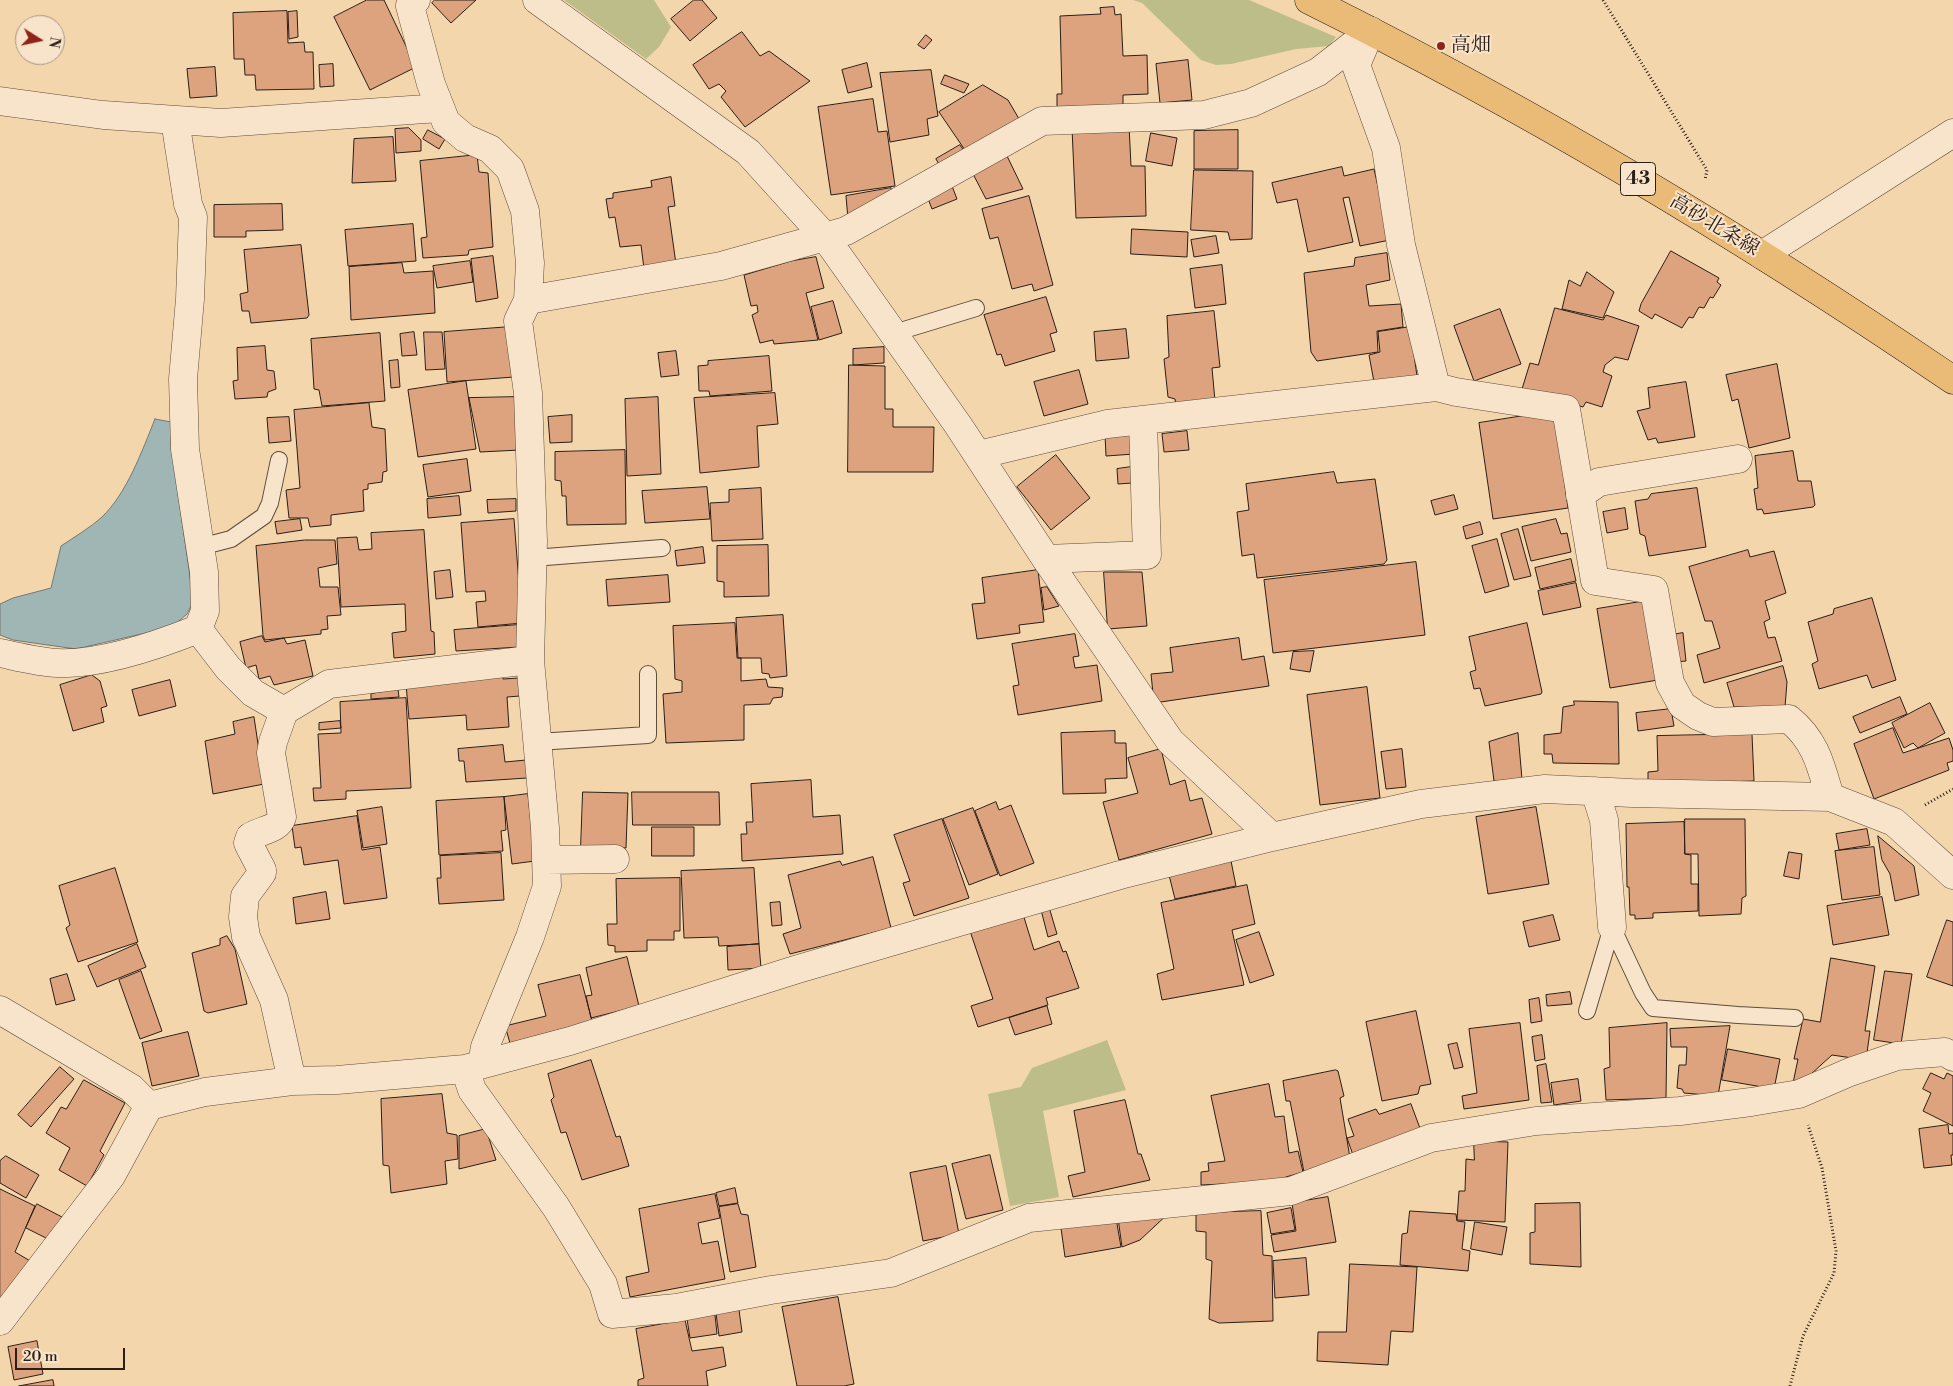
<!DOCTYPE html>
<meta charset="utf-8">
<style>
body{margin:0}
#map{position:relative;width:1953px;height:1386px;overflow:hidden;background:#f4d6ad;font-family:"Libre Bodoni",serif}
canvas{display:block}
.north{position:absolute;left:15px;top:15px;width:50px;height:50px;box-sizing:border-box;background:#f8e4ca;border:1px solid #a69582;border-radius:50%;rotate:100deg;font-size:14px;font-weight:700;line-height:20px;text-align:center;color:#2b1e16}
.north::after{content:'';display:block;margin:auto;width:18px;height:22px;background:#8f2418;clip-path:polygon(50% 0,100% 100%,50% 72%,0 100%)}
.scale{position:absolute;left:15px;top:1348px;width:110px;height:22px;box-sizing:border-box;border:2px solid #2b1e16;border-top:0;padding-left:6px;font-size:15px;line-height:18px;white-space:nowrap;color:#2b1e16;-webkit-text-stroke:4px #f8e4ca;paint-order:stroke}
</style>
<div id="map">
<canvas width="1953" height="1386"></canvas>
<div class="north">N</div>
<div class="scale">20 m</div>
</div>
<script>
const context = document.querySelector('canvas').getContext('2d');
context.lineJoin = 'round';
function fillPath(path, color) { context.fillStyle = color; context.fill(path, 'evenodd'); }
function stroke(path, color, width, dash) { context.strokeStyle = color; context.lineWidth = width; context.lineCap = dash ? 'butt' : 'round'; context.setLineDash(dash || []); context.stroke(path); }
function label(font, color, halo, rows, align = 'center') {
  context.font = font + ' "Libre Bodoni","Noto Serif JP",serif'; context.lineWidth = 4; context.setLineDash([]); context.textBaseline = 'middle'; context.strokeStyle = halo; context.fillStyle = color; for (const [text, x, y, turn = 0] of rows) {
    context.save(); context.translate(x, y); context.rotate((+turn || 0) * Math.PI / 180); context.textAlign = isNaN(turn) ? turn : align; if (halo) context.strokeText(text, 0, 0); context.fillText(text, 0, 0); context.restore();
  }
}
const green = new Path2D(`
 M564,0H654L671,27L659,47L646,59Z
 M1133,0H1249L1336,37L1329,46L1296,49L1231,64L1216,65L1201,60L1142,3Z
 M1107,1040L1126,1090L1043,1111L1059,1197L1010,1206L988,1094L1021,1087L1032,1068Z`);
const water = new Path2D(`
 M155,419L171,422V444L192,591V604L187,614L172,627L76,649L13,640L0,635V604L13,598L51,588L61,546C74,537 90,528 102,517C127,493 142,451 155,419Z`);
const building = new Path2D(`
 M367,0H384L416,67L370,90L334,17Z
 M435,0H476L451,23L432,3Z
 M694,0H702L717,18L690,41L671,19Z
 M1114,7L1115,15L1121,14L1123,56L1147,55L1148,94L1123,95V111L1057,113V94H1062L1060,16L1101,14L1100,8Z
 M287,11L288,43L304,42L305,52H313L314,89L256,90L255,75H245L244,59H234L233,13Z
 M297,11L298,37L289,39L288,12Z
 M742,32L760,56L769,51L810,81L745,127L721,97L726,91L719,84L709,89L693,65Z
 M926,35L932,40L924,49L918,45Z
 M1188,60L1192,100L1160,103L1156,64Z
 M867,63L872,87L848,93L842,70Z
 M333,64L334,86L320,87L319,65Z
 M215,67L217,96L190,98L187,69Z
 M931,70L938,116L927,119L929,135L890,142L880,73Z
 M945,75L969,84L964,93L941,84Z
 M983,85L1008,100L1022,124L969,156L939,112Z
 M873,99L878,132L887,131L895,186L831,195L818,107Z
 M1129,125L1131,166H1145L1146,216L1076,218L1072,128Z
 M409,128L421,140V151L396,153L395,129Z
 M428,130L445,139L439,149L423,139Z
 M1238,130V169H1194V131Z
 M1151,133L1177,138L1172,166L1146,161Z
 M393,137L396,181L352,183L354,139Z
 M960,145L966,154L941,168L936,159Z
 M477,155L479,172L488,173L493,247L469,250L468,255L423,258L421,238L427,237L420,161Z
 M1007,156L1023,189L986,199L972,172Z
 M1342,167L1344,176L1374,169L1390,240L1360,246L1349,197L1343,198L1353,242L1308,252L1297,199L1277,203L1272,183Z
 M1194,170L1253,171L1252,239L1230,240L1228,232L1191,230Z
 M671,177L675,206L668,207L676,264L644,269L641,245L620,247L615,217L609,218L606,199L613,198V193L652,187L651,181Z
 M952,186L957,199L932,209L927,196Z
 M891,188L892,200L848,219L846,196Z
 M1029,196L1053,285L1034,291L1032,284L1012,289L998,237L990,239L982,209Z
 M282,204L283,230L246,231V237H214V205Z
 M413,224L416,261L348,266L345,230Z
 M1132,229L1188,232L1187,257L1131,254Z
 M1216,236L1219,253L1194,257L1191,240Z
 M301,245L309,315L307,318L251,323L249,311H242L240,294L248,292L244,250Z
 M1671,251L1719,278L1717,282L1721,285L1713,298L1710,297L1704,308L1699,307L1693,318L1689,317L1682,328L1655,314L1652,319L1639,311L1641,304Z
 M1387,253L1390,280L1366,285L1369,306L1401,304L1403,327L1377,331L1378,352L1317,361L1311,352L1304,273L1354,266L1355,258Z
 M493,256L498,298L476,302L471,259Z
 M816,257L824,288L806,293L818,340L774,344L773,340L760,343L752,315L758,312L757,305L751,306L744,275L791,261Z
 M470,261L473,282L437,288L433,266Z
 M402,263L404,273L433,271L435,313L351,320L349,267Z
 M1222,265L1226,304L1195,308L1190,269Z
 M1587,272L1614,292L1603,318L1562,309L1569,280L1580,286Z
 M1046,297L1057,332L1050,334L1055,351L1005,366L1001,354L997,355L984,315Z
 M833,301L842,333L819,340L811,307Z
 M1555,308L1603,320L1606,315L1639,326L1628,360L1615,357L1605,365L1603,372L1612,376L1602,407L1586,402L1583,407L1522,389L1530,363L1538,365Z
 M1500,309L1521,364L1474,381L1454,326Z
 M1214,311L1220,367L1212,368L1215,401L1176,406L1175,399L1168,397L1164,359L1169,357L1167,316Z
 M510,327L514,377L447,382L444,332Z
 M1410,327L1417,376L1374,382L1369,355L1380,352L1378,332Z
 M1126,329L1129,358L1096,361L1094,332Z
 M414,332L417,355L402,356L400,334Z
 M424,332H442L445,369L426,370Z
 M380,333L385,401L322,406L319,390L314,389L311,339Z
 M265,346L267,370L274,371L276,389L268,392L267,397L235,399L233,381L238,380L237,348Z
 M884,347V363L853,365V349Z
 M676,351L679,375L661,377L658,353Z
 M769,356L772,391L710,396L709,391H699L698,366L708,365V361Z
 M398,360L400,387L391,388L389,361Z
 M1777,364L1790,438L1749,448L1738,399L1732,401L1726,375Z
 M849,365L885,366V409H893V427H934L933,472H848Z
 M1079,370L1088,404L1044,416L1034,382Z
 M466,381L476,449L418,457L408,390Z
 M1686,382L1695,437L1658,443L1656,438L1648,440L1637,411L1650,408L1648,388Z
 M775,393L778,424L757,426L759,467L700,473L694,398Z
 M518,397L520,450L480,452L469,398Z
 M658,397L661,474L627,476L625,399Z
 M369,403L372,427L385,429L387,471L383,472L382,482L368,484V489L363,490L364,511L331,515V525L310,527L308,518H289L286,490L300,488L294,410Z
 M1555,411L1568,508L1493,519L1479,423Z
 M572,415V442L550,443L548,417Z
 M289,417L291,441L269,443L267,418Z
 M1187,431L1189,450L1164,452L1162,434Z
 M1132,432L1134,454L1106,456L1105,435Z
 M625,450L626,524L567,525L566,496H562L561,481L555,480V452Z
 M1793,451L1798,481H1811L1815,505L1813,507L1764,514L1762,509L1757,510L1754,489L1758,488L1755,456Z
 M1056,455L1090,498L1051,530L1017,487Z
 M467,459L471,491L428,497L423,465Z
 M1131,467L1132,483L1118,484L1117,469Z
 M1334,472L1337,483L1375,479L1387,560L1384,564L1257,578L1254,554L1242,556L1237,512L1249,510L1246,484Z
 M707,487L710,519L645,523L642,491Z
 M761,488L763,539L712,541L710,503L729,502V490Z
 M1697,488L1706,547L1649,556L1645,536L1640,534L1635,501L1648,499L1651,494Z
 M1454,495L1458,509L1435,515L1431,501Z
 M459,496L461,515L428,518L427,499Z
 M516,499V511L488,513L487,500Z
 M1625,508L1628,529L1607,533L1603,512Z
 M300,519L302,530L277,534L275,522Z
 M514,519L522,623L478,627L476,602L486,601L485,591L466,592L461,523Z
 M1556,519L1561,534L1567,533L1571,552L1531,561L1522,527Z
 M1480,522L1483,534L1466,539L1463,527Z
 M1518,529L1531,576L1514,580L1501,534Z
 M424,530L431,631L434,632L435,654L394,658L392,633L406,631L405,604L341,607L337,538L357,537L359,550L372,549L371,533Z
 M1497,539L1509,586L1485,593L1472,546Z
 M305,540H335L337,564L318,568L320,587H338L341,615L327,616L328,629L321,630V634L265,640L263,636L256,546Z
 M768,545L769,596L724,597V582L717,581V546Z
 M703,547L705,563L677,566L675,551Z
 M1748,550L1750,557L1774,551L1786,593L1765,601L1770,619L1764,622L1768,638L1775,637L1782,661L1704,683L1697,655L1720,648L1712,621H1705L1689,567Z
 M1571,559L1576,581L1540,589L1535,568Z
 M1416,562L1425,635L1273,653L1264,580Z
 M450,570L453,597L436,599L434,572Z
 M1038,570L1044,622L1019,625L1020,633L977,639L972,604L985,603L982,578Z
 M1104,572H1142L1147,626L1108,629Z
 M668,575L670,602L608,606L606,580Z
 M1576,583L1581,607L1543,615L1538,591Z
 M1047,587L1059,606L1044,610L1041,588Z
 M1872,598L1896,680L1872,688L1867,675L1819,689L1812,664L1818,661L1808,622L1833,614L1834,609Z
 M1646,601L1658,680L1610,688L1597,609Z
 M783,615L787,676L770,678L769,674L762,673L761,658H738L736,618Z
 M735,623L737,658H741V681L766,679L768,687L783,688L782,697L773,698L770,704L744,705V740L666,743L663,694L682,692V681L675,679L673,626Z
 M1527,623L1542,692L1541,694L1485,706L1480,688L1474,689L1470,672L1476,670L1469,637Z
 M518,625L519,647L456,651L454,630Z
 M1683,633L1686,661L1675,662L1671,635Z
 M1075,634L1079,656L1073,657L1075,668L1097,665L1102,701L1018,715L1013,686L1019,685L1012,644Z
 M262,636L265,642L284,638L287,644L305,640L313,676L274,685L270,676L259,679L256,665L246,668L240,642Z
 M1239,638L1242,660L1264,656L1269,686L1154,703L1151,674L1173,672L1170,648Z
 M1314,651L1310,672L1290,669L1293,652Z
 M1783,666L1787,682L1785,707H1734L1727,683Z
 M92,675L100,681L107,706L101,708L104,722L73,731L60,685Z
 M503,676V679L519,678L520,696L507,697L509,727L467,730L466,715L409,719L406,684Z
 M170,680L176,706L139,716L132,690Z
 M1367,687L1380,798L1320,805L1307,695Z
 M398,689L399,697L371,699V694Z
 M1900,697L1907,714L1860,733L1853,717Z
 M406,698L411,788L346,791V799L314,801L313,788H321L318,734L341,733L340,702Z
 M1574,701L1618,702L1619,764L1553,763L1552,754H1544V735L1561,733L1563,707L1574,705Z
 M1930,703L1945,733L1918,748L1913,743L1904,748L1892,723Z
 M1671,709L1674,726L1638,731L1636,713Z
 M254,717L264,784L213,794L205,741L235,734L233,722Z
 M340,721L341,728L319,730V723Z
 M1893,728L1903,753L1949,738L1953,750V761L1947,763L1949,770L1874,799L1854,744Z
 M1115,731V743H1126L1127,778L1105,779L1106,793L1063,794L1061,733Z
 M1518,733L1522,779L1494,781L1489,742Z
 M1752,734L1754,781L1668,784L1648,780V772L1658,771L1657,736Z
 M503,745L505,762L526,760L527,778L466,782L464,761H459L458,749Z
 M1161,749L1170,785L1185,780L1190,801L1202,798L1212,834L1119,860L1103,802L1138,793L1128,758Z
 M1402,749L1406,787L1386,789L1381,752Z
 M811,780L813,817L840,815L843,854L742,861L741,834H747L746,822H753L751,784Z
 M583,792L628,793L626,848L581,847Z
 M632,792H719L720,825H633Z
 M528,794L535,861L512,864L504,797Z
 M504,797L506,830L501,831L503,851L439,855L436,801Z
 M996,802L999,810L1011,805L1034,863L1000,876L975,811Z
 M382,807L387,844L363,848L357,811Z
 M1536,807L1549,884L1488,894L1476,817Z
 M973,808L998,874L969,885L943,819Z
 M357,816L362,850L380,847L387,898L344,904L338,860L304,865L301,847L295,848L292,826Z
 M942,819L969,898L914,916L903,883L910,881L894,835Z
 M1685,819H1745L1746,896L1742,898L1741,914L1699,916L1698,854H1685Z
 M1684,822L1685,854L1691,855V884H1698V911L1653,913V918L1635,919V915H1630L1629,887H1627L1626,824Z
 M652,827H694V856H652Z
 M1867,829L1870,845L1839,850L1836,834Z
 M1878,836L1914,866L1919,895L1895,901L1890,874L1882,860Z
 M1874,847L1880,895L1842,900L1835,851Z
 M1789,852L1802,854L1799,879L1784,876Z
 M501,853L504,900L439,904L437,878H441L440,856Z
 M873,857L891,928L790,954L783,934L801,928L788,875L840,861L842,865Z
 M1231,861L1236,886L1175,899L1169,875Z
 M115,868L138,942L78,962L66,928L70,925L59,886Z
 M754,868L759,944L719,946L718,937L684,938L681,871Z
 M680,878V931H674V940H647V951L615,952V946L608,945L607,924H617L616,879Z
 M1247,885L1255,924L1232,930L1244,985L1162,1000L1157,974L1174,969L1161,903Z
 M326,892L330,919L296,924L293,898Z
 M1882,897L1889,935L1833,945L1827,906Z
 M780,902L782,925L772,926L770,903Z
 M1049,907L1057,934L1048,937L1041,910Z
 M1023,914L1034,950L1059,941L1063,952L1066,951L1079,988L1046,998L1048,1005L978,1027L971,1006L993,999L970,931Z
 M1553,915L1560,940L1529,947L1523,922Z
 M1947,920L1953,922V986L1927,977Z
 M1259,932L1274,975L1250,983L1236,940Z
 M227,936L235,949L247,1004L208,1013L204,1011L192,953L220,945V939Z
 M137,944L146,967L97,987L88,966Z
 M759,944L761,968L728,970L727,947Z
 M627,957L639,1006L591,1018L586,996L592,995L586,968Z
 M1831,958L1875,966L1865,1031H1870L1866,1060L1832,1055L1799,1085L1793,1083L1798,1059H1794L1803,1019L1820,1022Z
 M141,971L162,1031L140,1039L119,980Z
 M1885,971L1912,974L1901,1044L1874,1040Z
 M67,974L75,1000L56,1005L50,979Z
 M580,975L592,1021L510,1043L505,1026L546,1016L538,985Z
 M1570,992L1572,1004L1547,1006L1546,995Z
 M1539,998L1542,1021L1531,1023L1529,1000Z
 M1047,1006L1052,1024L1015,1035L1009,1018Z
 M1416,1011L1431,1084L1420,1086L1418,1094L1382,1101L1366,1022Z
 M1520,1023L1529,1100L1464,1109L1462,1096L1477,1093L1469,1029Z
 M1667,1023L1666,1098L1606,1100L1604,1069L1610,1067L1609,1028Z
 M1730,1026L1718,1096L1684,1093L1682,1089L1677,1088L1679,1065H1686L1687,1047H1671L1670,1029Z
 M188,1032L199,1076L152,1086L142,1043Z
 M1542,1035L1545,1059L1535,1061L1532,1037Z
 M1457,1043L1463,1067L1454,1069L1448,1045Z
 M1728,1049L1780,1059L1774,1089L1722,1080Z
 M591,1060L616,1137L620,1136L629,1166L582,1180L566,1132L561,1133L551,1100L554,1097L548,1074Z
 M1546,1064L1552,1102L1541,1103L1537,1066Z
 M60,1067L74,1079L31,1127L18,1115Z
 M1336,1070L1338,1071L1344,1096L1340,1098L1351,1164L1304,1172L1290,1101H1286L1283,1081Z
 M1931,1073L1944,1079L1947,1073L1953,1076V1126L1923,1111L1931,1093L1923,1089Z
 M1578,1079L1581,1101L1554,1105L1551,1083Z
 M84,1080L125,1103L100,1151L104,1155L87,1186L59,1170L70,1148L46,1133L61,1107L66,1109Z
 M1269,1084L1275,1117L1284,1116L1289,1153L1298,1151L1303,1172L1269,1182L1201,1185V1172L1209,1171L1208,1163L1225,1161L1211,1096Z
 M442,1094L447,1133L457,1135L458,1159L445,1161L447,1184L391,1193L389,1166L383,1165L381,1099Z
 M1125,1100L1138,1154H1141L1150,1180L1073,1197L1068,1176L1085,1172L1074,1111Z
 M1411,1104L1421,1131L1353,1155L1347,1138L1354,1136L1348,1119L1376,1109L1379,1114Z
 M1948,1125L1949,1134L1953,1133V1155H1951L1952,1165L1924,1168L1919,1129Z
 M486,1129L496,1160L459,1169V1136Z
 M1474,1141L1508,1142L1505,1222L1457,1220L1459,1191H1465L1466,1159L1474,1160Z
 M990,1155L1003,1210L966,1219L952,1164Z
 M6,1156L39,1175L26,1198L0,1183V1161Z
 M946,1166L959,1234L923,1241L910,1173Z
 M735,1188L738,1203L719,1206L716,1193Z
 M0,1189L35,1206L15,1252L32,1262L0,1306Z
 M715,1194L720,1218L698,1223L702,1244L718,1241L725,1279L630,1297L626,1277L649,1272L639,1209Z
 M1328,1197L1336,1242L1274,1252L1271,1235L1296,1231L1292,1203Z
 M1580,1203L1581,1267L1530,1264V1233L1535,1232V1204Z
 M37,1204L62,1217L50,1240L26,1228Z
 M738,1204L741,1214L748,1215L756,1267L730,1272L719,1207Z
 M1291,1208L1295,1230L1271,1234L1267,1213Z
 M1261,1211L1263,1255L1272,1256L1273,1321L1219,1323L1209,1319L1212,1261L1206,1259V1232L1196,1231V1213Z
 M1410,1211L1456,1214L1457,1221L1465,1222L1462,1249L1470,1251L1468,1271L1400,1265L1402,1234L1407,1233Z
 M1170,1212L1140,1240L1122,1247L1118,1218Z
 M1116,1218L1121,1247L1065,1257L1061,1228Z
 M1475,1222L1507,1227L1502,1255L1471,1249Z
 M1306,1258L1309,1295L1275,1298L1273,1261Z
 M1350,1264L1417,1267L1413,1332L1391,1331L1388,1365L1317,1361L1318,1332H1346Z
 M838,1297L854,1384L844,1386H797L782,1307Z
 M739,1310L742,1332L719,1336L716,1313Z
 M715,1315L717,1334L690,1338L687,1319Z
 M685,1320L692,1351L723,1347L726,1366L706,1371L708,1386H638V1380L644,1378L636,1329Z
 M37,1341L43,1374L14,1380L8,1347Z
 M53,1380L54,1386H19Z`);
const path = new Path2D(`
 M1603,0L1707,170L1705,180
 M1925,805L1953,789
 M1790,1386L1803,1336L1834,1273L1836,1251L1822,1168L1808,1125`);
const service = new Path2D(`
 M894,333L976,308
 M200,547L231,539L264,516L270,503L279,460
 M533,558L662,548
 M537,742L648,735V674
 M1612,927L1643,993L1653,1008L1738,1015L1795,1018
 M1587,1011L1612,927`);
const minor = new Path2D(`
 M416,0L410,6L431,84L446,122L465,138L490,149L510,169L525,211L530,263L528,300L518,321L528,393L533,541L530,660L545,828L547,886L530,937L485,1047L482,1064
 M537,0L748,152L825,237L958,425L1046,559L1170,741L1272,837
 M0,101L103,115L221,123L440,108
 M1762,255L1953,133
 M528,300L721,266L846,231L1042,121L1204,115L1251,103L1318,72L1371,31
 M1436,387L1456,392L1566,409L1595,581L1654,590L1670,683L1682,705L1698,716L1713,722L1789,719C1816,741 1821,766 1830,797
 M978,455L1107,424L1436,387L1401,245L1386,148L1356,65L1370,32
 M1580,495L1599,482L1738,459
 M1046,559L1147,555L1143,420
 M198,629L228,668L253,693L284,711
 M0,653C19,657 38,662 57,663C100,665 158,645 198,629L205,611L204,572L185,449L183,379L190,299L193,217L188,204L175,120
 M1595,791L1604,820L1612,927
 M546,860L615,859
 M0,1010L131,1088L149,1106
 M465,1069L472,1090L556,1207L603,1284L612,1314L676,1308L771,1290L891,1273L1029,1218L1291,1191L1431,1138L1536,1121L1680,1111L1751,1102L1799,1094L1850,1072L1897,1056L1945,1052L1953,1057
 M292,1081L274,1000L246,937L243,917L245,896L262,873V870L248,843L250,837C260,830 278,830 282,817L271,753L273,742L284,711L329,684L530,660
 M0,1321L111,1176L149,1106L205,1092L292,1081L337,1080L465,1069L570,1041L798,969L1120,875L1272,837L1421,804L1545,789L1632,793L1830,797L1894,822L1953,875`);
const primary = new Path2D(`
 M1309,0C1533,111 1747,240 1953,380`);
const markers = [
 [1441,46,5,"#8f2418"]
];
const shields = [
 [1638,179,35]
];
const shieldNames = [
 ["43",1638,179]
];
const poiNames = [
 ["高畑",1451,46]
];
const streetNames = [
 ["高砂北条線",1714,226,31]
];
fillPath(green, '#bcbd89');
fillPath(water, '#a0b6b5');
stroke(water, '#717975', 1);
fillPath(building, '#dda27e');
stroke(building, '#2b1e16', 1);
stroke(service, '#5d4c3c', 18);
stroke(minor, '#5d4c3c', 29);
stroke(primary, '#2b1e16', 29);
stroke(path, '#2b1e16', 3, [1, 2.5]);
stroke(service, '#f8e4ca', 16);
stroke(minor, '#f8e4ca', 28);
stroke(primary, '#eabb76', 28);
for (const [x, y, r, color] of markers) { const dot = new Path2D(); dot.arc(x, y, r, 0, 2 * Math.PI); context.fillStyle = color; context.fill(dot); stroke(dot, '#f8e4ca', 2); }
for (const [x, y, w] of shields) { const box = new Path2D(); box.roundRect(x - w / 2, y - 16.5, w, 33, 4); context.fillStyle = '#f8e4ca'; context.fill(box); stroke(box, '#2b1e16', 1); }
label('bold 19px', '#2b1e16', null, shieldNames);
label('20px', '#2b1e16', '#f8e4ca', poiNames, 'left');
label('20px', '#2b1e16', '#f8e4ca', streetNames);
</script>
